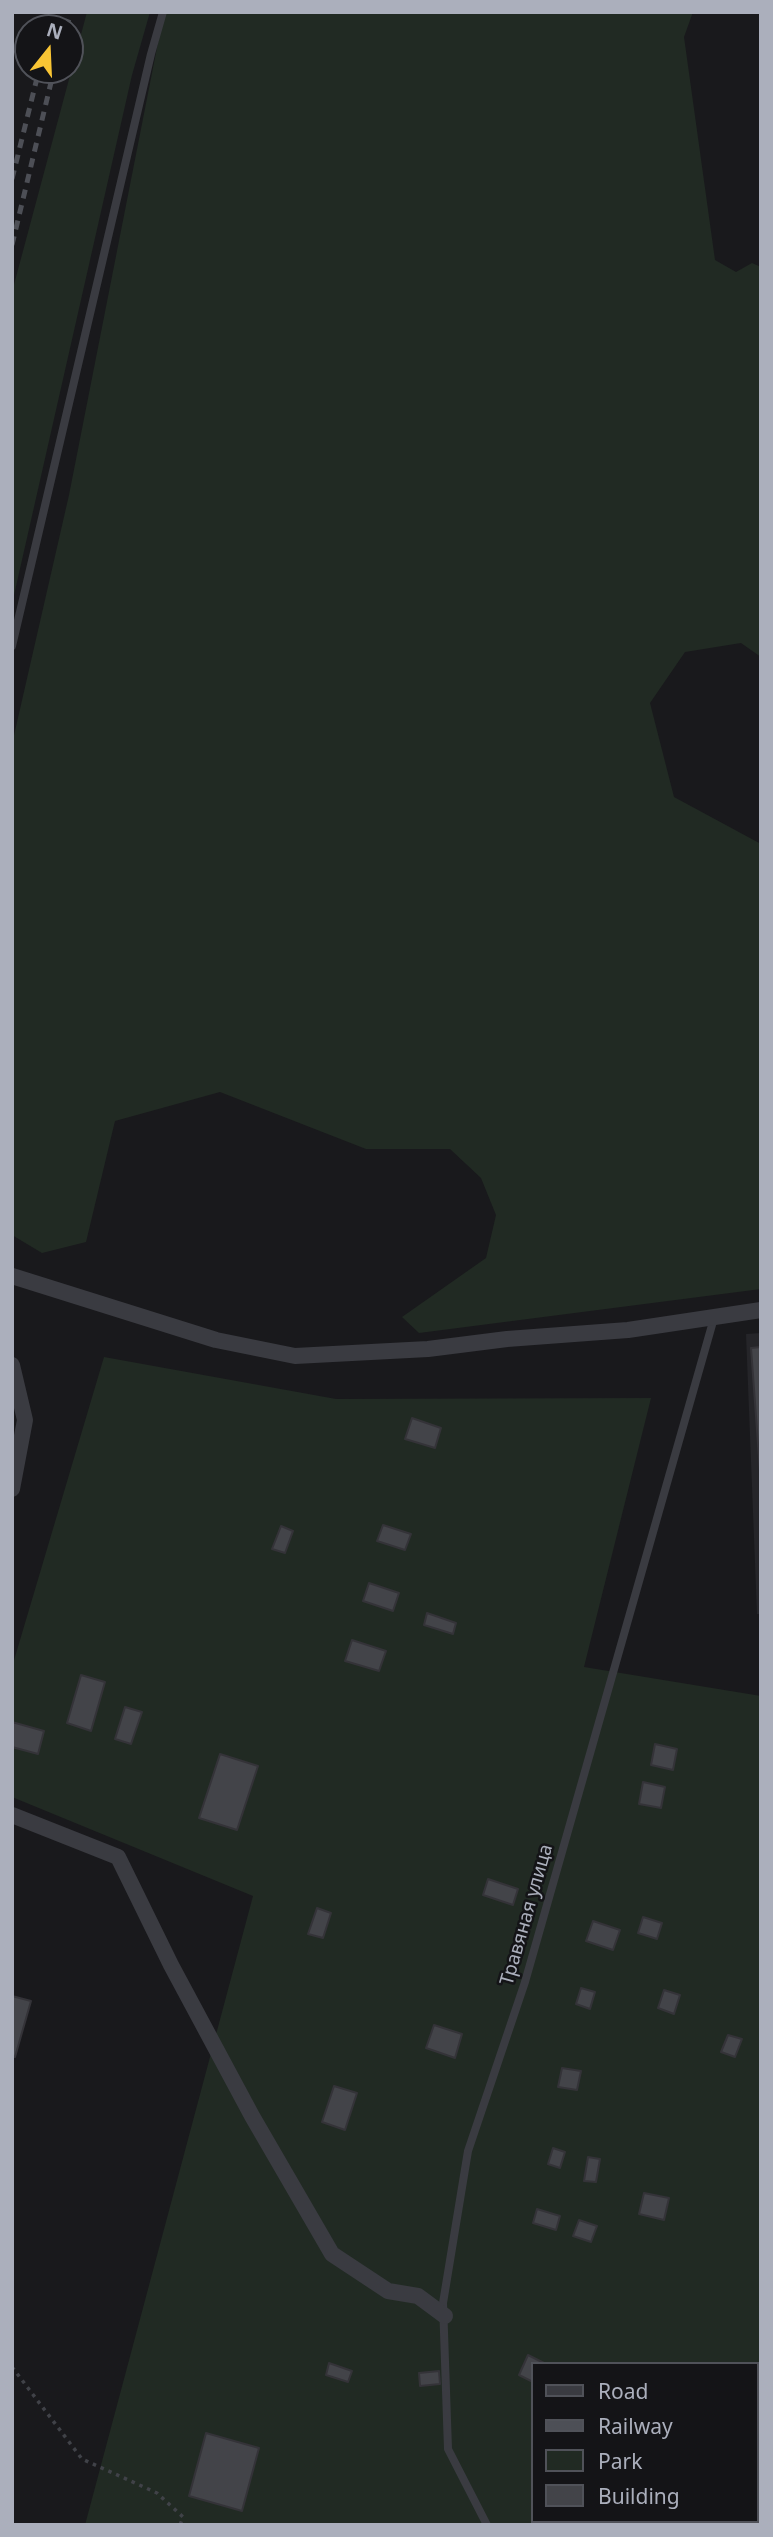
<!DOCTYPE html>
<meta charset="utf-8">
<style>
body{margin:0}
#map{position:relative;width:773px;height:2537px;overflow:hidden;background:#19191c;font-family:"Noto Sans",sans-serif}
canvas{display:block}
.frame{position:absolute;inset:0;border:14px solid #abafbc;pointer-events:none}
.legend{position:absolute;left:531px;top:2362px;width:228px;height:161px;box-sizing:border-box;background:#141417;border:2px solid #505259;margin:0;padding:9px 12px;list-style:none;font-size:21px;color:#abafbc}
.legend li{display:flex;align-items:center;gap:14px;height:35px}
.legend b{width:35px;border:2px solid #505259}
.north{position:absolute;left:14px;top:14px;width:70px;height:70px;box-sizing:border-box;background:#141417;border:2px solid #505259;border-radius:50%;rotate:18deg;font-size:19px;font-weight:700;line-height:28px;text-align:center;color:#abafbc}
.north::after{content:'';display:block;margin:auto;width:24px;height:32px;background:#f9c534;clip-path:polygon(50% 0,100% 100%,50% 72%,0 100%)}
</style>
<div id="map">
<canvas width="773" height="2537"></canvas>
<div class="frame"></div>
<ul class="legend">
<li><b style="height:9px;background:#3a3b41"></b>Road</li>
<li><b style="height:9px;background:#4d4f56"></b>Railway</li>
<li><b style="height:19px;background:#212a23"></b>Park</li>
<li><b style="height:19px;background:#434449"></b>Building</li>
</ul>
<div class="north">N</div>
</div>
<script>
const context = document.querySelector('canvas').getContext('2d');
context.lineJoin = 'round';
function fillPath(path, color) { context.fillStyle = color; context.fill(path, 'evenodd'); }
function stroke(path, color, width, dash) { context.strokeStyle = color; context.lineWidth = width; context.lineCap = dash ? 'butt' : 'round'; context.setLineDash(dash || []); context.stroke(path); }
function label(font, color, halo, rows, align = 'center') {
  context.font = font + ' "Noto Sans",sans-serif'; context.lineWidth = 5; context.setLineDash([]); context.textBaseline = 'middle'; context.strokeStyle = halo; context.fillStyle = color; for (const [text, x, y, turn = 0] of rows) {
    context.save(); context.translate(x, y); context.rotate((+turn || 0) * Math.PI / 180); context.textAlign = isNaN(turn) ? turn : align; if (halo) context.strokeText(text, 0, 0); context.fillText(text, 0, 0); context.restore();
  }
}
const built = new Path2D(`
 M761,1333V1614H757L746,1334Z`);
const green = new Path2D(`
 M87,12H150L132,75L12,604V292Z
 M164,12H693L684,37L715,260L736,272L752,263L761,267V657L741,643L685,652L650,703L674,797L761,844V1289L419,1333L402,1317L486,1258L496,1215L481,1178L450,1149H366L220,1092L115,1121L86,1242L42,1253L12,1235V744L69,495Z
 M104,1357L336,1399L651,1398L584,1667L761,1696V2525H85L253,1896L12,1797V1667ZM533,2364H757V2521H533Z`);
const building = new Path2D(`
 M761,1347V1485L751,1348Z
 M412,1418L441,1428L435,1448L405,1439Z
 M383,1525L411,1534L405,1550L377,1541Z
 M281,1526L293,1531L285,1553L272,1549Z
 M369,1583L399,1593L393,1611L363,1601Z
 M427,1613L456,1623L453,1634L424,1625Z
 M352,1640L386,1651L379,1671L345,1661Z
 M81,1675L105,1682L91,1731L67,1723Z
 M125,1707L142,1712L131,1744L115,1739Z
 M12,1722L44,1731L38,1754L12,1747Z
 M655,1744L677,1749L673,1770L651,1765Z
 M220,1754L258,1766L237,1830L199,1818Z
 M643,1782L665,1787L661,1808L639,1804Z
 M488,1879L518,1889L513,1905L483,1895Z
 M317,1908L331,1913L323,1938L308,1934Z
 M643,1917L662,1923L657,1939L638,1933Z
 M593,1921L620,1930L613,1950L586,1941Z
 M581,1988L595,1992L590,2009L576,2004Z
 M664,1990L680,1995L674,2014L658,2008Z
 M12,1996L31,2001L15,2057L12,2056Z
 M434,2025L462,2034L455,2058L426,2048Z
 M728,2035L742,2039L735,2057L721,2052Z
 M562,2068L581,2071L577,2090L558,2087Z
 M334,2086L357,2093L345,2130L322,2122Z
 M553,2148L565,2152L560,2168L548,2164Z
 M588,2157L600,2159L596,2182L584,2181Z
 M644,2193L669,2198L664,2220L639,2214Z
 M537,2209L560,2216L556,2230L533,2223Z
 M579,2220L597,2226L591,2242L573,2236Z
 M528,2355L546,2364H533V2382L519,2375Z
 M329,2363L352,2371L348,2382L326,2375Z
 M439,2371L440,2384L420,2386L419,2373Z
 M206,2433L259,2448L242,2511L189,2496Z`);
const path = new Path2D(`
 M12,2367L82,2459L157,2493L183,2517L180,2525`);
const lane = new Path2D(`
 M12,646L151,54L163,12
 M487,2525L448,2449L443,2303L468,2151L525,1982L714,1318`);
const street = new Path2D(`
 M12,1276L216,1340L295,1356L428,1349L507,1339L628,1330L761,1310
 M12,1365L25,1420L12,1489
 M12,1815L118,1857L171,1965L252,2116L332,2254L388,2291L418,2296L445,2316`);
const rail = new Path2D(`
 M51,28L56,12
 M66,28L71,12
 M12,179L39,70
 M12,245L54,70`);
const streetNames = [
 ["Травяная улица",527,1915,-74]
];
fillPath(built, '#252529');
fillPath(green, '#212a23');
fillPath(building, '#434449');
stroke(building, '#343338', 2);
stroke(path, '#404248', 3.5, [3.5, 5]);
stroke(lane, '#3a3b41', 8);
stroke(street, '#3a3b41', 16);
stroke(rail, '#4d4f56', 5, [9, 7]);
label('19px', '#abafbc', '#141417', streetNames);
</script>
